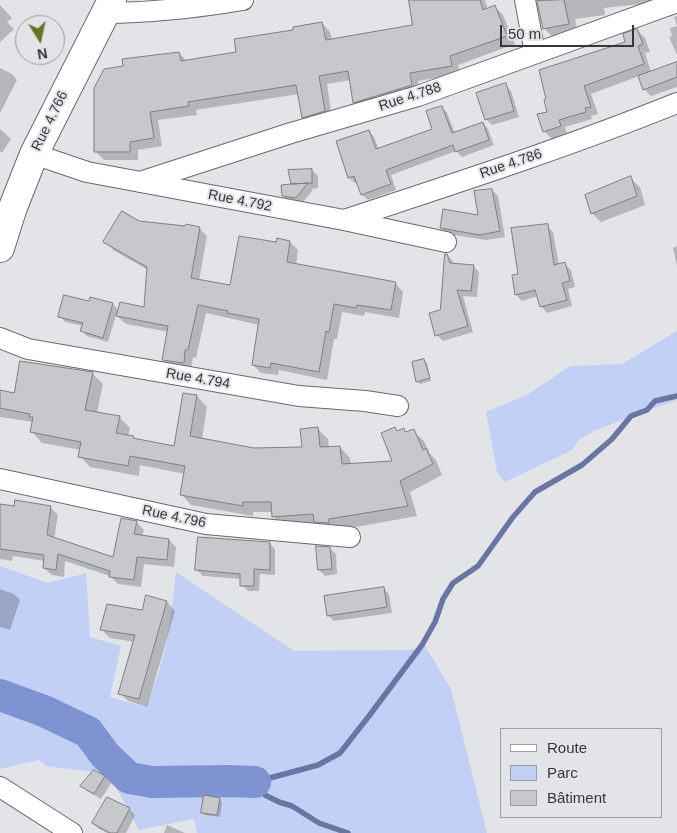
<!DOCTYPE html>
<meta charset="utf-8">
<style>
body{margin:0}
#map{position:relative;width:677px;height:833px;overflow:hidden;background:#e2e4e8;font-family:Helvetica,sans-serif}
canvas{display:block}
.legend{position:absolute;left:500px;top:728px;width:162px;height:90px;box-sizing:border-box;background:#e2e4e8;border:1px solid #9d9ea1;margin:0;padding:6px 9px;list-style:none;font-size:15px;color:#353637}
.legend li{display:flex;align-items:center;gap:10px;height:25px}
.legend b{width:25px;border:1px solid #9d9ea1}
.north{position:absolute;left:15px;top:15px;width:50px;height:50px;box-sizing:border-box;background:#e2e4e8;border:1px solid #9d9ea1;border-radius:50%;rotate:170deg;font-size:14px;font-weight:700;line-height:20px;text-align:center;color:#353637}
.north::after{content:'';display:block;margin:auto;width:18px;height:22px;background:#637524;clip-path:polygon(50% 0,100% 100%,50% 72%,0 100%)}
.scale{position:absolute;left:500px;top:25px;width:134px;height:22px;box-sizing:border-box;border:2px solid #353637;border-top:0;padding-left:6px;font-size:15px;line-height:18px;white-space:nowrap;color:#353637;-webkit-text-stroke:4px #e2e4e8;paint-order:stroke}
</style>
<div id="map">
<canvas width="677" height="833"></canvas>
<ul class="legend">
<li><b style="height:6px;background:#fff"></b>Route</li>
<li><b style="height:14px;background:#c3d0f6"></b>Parc</li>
<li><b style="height:14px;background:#c7c8cc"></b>Bâtiment</li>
</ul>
<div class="north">N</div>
<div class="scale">50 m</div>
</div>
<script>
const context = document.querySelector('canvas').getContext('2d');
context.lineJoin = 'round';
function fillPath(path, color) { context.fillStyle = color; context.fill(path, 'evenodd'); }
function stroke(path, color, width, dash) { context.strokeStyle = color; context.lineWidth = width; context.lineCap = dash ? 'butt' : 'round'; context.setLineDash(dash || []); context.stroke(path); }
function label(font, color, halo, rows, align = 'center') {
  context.font = font + ' Helvetica,sans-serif'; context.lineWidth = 4; context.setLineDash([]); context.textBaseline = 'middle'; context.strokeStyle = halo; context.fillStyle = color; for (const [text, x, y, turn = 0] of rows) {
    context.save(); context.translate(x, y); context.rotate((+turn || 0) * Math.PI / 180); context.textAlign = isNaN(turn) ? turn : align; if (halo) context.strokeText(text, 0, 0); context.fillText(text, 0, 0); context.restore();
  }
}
const green = new Path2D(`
 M677,331V399L673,402L647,410L594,431L579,440L572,450L505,482L497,472L486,412L527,395L570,366L622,364Z
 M0,566L48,583L86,573L90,637L121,646L110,697L145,707C166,664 171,619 176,572L294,651L408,650L425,646L451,689L487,833H197L194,819L139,830L109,774L46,766L39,760L0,769Z`);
const shadow = new Path2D(`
 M411,0H485L488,10L495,7L503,15L515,44L458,65L460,74L418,81L420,94L362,110L354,102L350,80L327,84L332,119L311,125L303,117L299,94L196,110L197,115L158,120L162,146L138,150V160H104L96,152L125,68L179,53L187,61L238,53L295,31L322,23L330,32L332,40L413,27Z
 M547,0H677L604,8L605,15L575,19L578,34L554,38L544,28L539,2Z
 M0,5L12,18L7,22L14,29L0,42Z
 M677,16V26L674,17Z
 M677,26V55L669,37L672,36L670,28Z
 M637,30L645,38L650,52L645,53L651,72L677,63V87L651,96L644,89L639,76L591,94L598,114L591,116L592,119L565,127L567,133L552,139L544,131L548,113L627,42Z
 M0,68L12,74L17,80L0,113Z
 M505,85L511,91L519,117L492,125L486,119Z
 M442,107L447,113L455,133L483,123L488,129L494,145L462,157L456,151L391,175L396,190L368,200L362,195L358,182L355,183L349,178L338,142L369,131L374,137L379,150L434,129Z
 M0,129L11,139L2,153L0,151Z
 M312,170L318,176V188L311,189L313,190L302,203L289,202L283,196L292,185Z
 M630,178L640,187L645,205L601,222L592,213Z
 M492,190L498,196L505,237L486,240L447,234L441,228L480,216Z
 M139,222L199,228L207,236L199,281L231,287L277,244L278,240L290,242L298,250L296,265L395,283L403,292L399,318L365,312L364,316L342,312L337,339H334L327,380L279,370L278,375L261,373L253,365L259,325L206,313L196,358L193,357L191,371L172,368L164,360L169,332L126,324L116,315L108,342L87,336L82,331L83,326L65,322L60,316L90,303L91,298L113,304L119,311L145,308L148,270L113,250L105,241Z
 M547,226L553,232L559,265L565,264L571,270L575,287L568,289L572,306L547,313L541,306L538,296L522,301L516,295Z
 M677,246V266L673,248Z
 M447,255L453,261L454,265L473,266L479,272L477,297L463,296L473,332L443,341L437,335L441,310Z
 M424,360L427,363L431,381L420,384L417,381Z
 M93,374L103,384L97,413L119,417L130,428L128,437L135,440L175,447L197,396L207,407L202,439L254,449L303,448L318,429L328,439L329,448L340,447L350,458L351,465L393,462L395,429L398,432L403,429L407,433L413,431L424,441L430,454L436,460L442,475L410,492L417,516L339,530L283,527L273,516V512H253V516L191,505L181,494L185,474L140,465L139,476L90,467L80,456L81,450L42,443L32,432L34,422L0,417V391L15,394Z
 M0,505L15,507H50L58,515L54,539L114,558L136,522L144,530L142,536L169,540L176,547L174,567L144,564L141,587L118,584L110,576L65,561L64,577L52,575L44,568L45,561L13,556L12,561L0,559Z
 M269,543L275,549V575L260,574L259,591H248L242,585V579L203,576L197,570Z
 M330,548L336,554L337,574L325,576L319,570Z
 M383,588L389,594L392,613L334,621L328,615Z
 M0,589L14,594L20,600L10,630L0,627Z
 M167,602L175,611L147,707L128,701L120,693L135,642L110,638L102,630Z
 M94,771L105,777L111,783L101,799L87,791L82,785Z
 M219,799L222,802L220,817L205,815L203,812Z
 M129,809L135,815L126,833H107L99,829L93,823Z
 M167,825L185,833H186H164Z`);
const stream = new Path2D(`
 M348,833L319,823L292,806L279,802L265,795L255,782L318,765L340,753L369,716L422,645L435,622L443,599L453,583L478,566L513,517L535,492L582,465L612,439L631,416L647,410L655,401L677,396`);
const river = new Path2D(`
 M0,695L44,711L88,732L105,755L129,778L152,782L229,781L255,782`);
const building = new Path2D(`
 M409,0H480L483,10L495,5L507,36L450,56L452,66L410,73L412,85L353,103L348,71L319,76L325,111L302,118L296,85L188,102L189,106L150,112L154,138L130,142V152H94V88L104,69L123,66L122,59L179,52L181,61L236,52L234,39L293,30V27L322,22L326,40L412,25Z
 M564,0L569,24L543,29L537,1Z
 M637,29L643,44L638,46L644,64L584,86L591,107L585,108L586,112L559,120L561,126L543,132L537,114L547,112L544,100L546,99L539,70L625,42L623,34Z
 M677,62V77L643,90L638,76Z
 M506,83L514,111L485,120L476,93Z
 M442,106L452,133L483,122L489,140L455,152L453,145L386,170L391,184L361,195L354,176L348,178L336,141L369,130L376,149L432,129L426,111Z
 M312,169V183L291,184L308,183L296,198L282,196L281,185L291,184L288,170Z
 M631,176L637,196L591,214L585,195Z
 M492,189L500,231L480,235L440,228L443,209L478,215L474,191Z
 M122,211L139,221L185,226L186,224L200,227L191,278L230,285L239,236L276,242L277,238L290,241L287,262L396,282L391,310L357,305L356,308L334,304L329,332L326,331L319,372L271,363L270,368L252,365L259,319L227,313L228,311L198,305L188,350H185L184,363L162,360L168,326L116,316L120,302L144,307L147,267L103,242Z
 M548,224L554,265L565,262L570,281L562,283L567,300L540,307L535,290L515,295L512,275L518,274L511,228Z
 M445,254H447L450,263L474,265L471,291L457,290L468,326L435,336L429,313L440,310Z
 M64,295L89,301L90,297L113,303L103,338L80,331L83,323L58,317Z
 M424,359L430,378L416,382L412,362Z
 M20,361L93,372L85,410L120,416L116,433L134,436L133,438L174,446L183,393L197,395L190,436L254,448L302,447L300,429L318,427L320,447L340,446L342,464L392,461L381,433L395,427L397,431L404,428L405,432L414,429L423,450L426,448L433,464L400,481L408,506L329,519V523L314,522L313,514L272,517L271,502H243V506L180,495L185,466L130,456L128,466L78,457L81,442L30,432L33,417H29L30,414L0,408V390L14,393Z
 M15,500L51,506L47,535L113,557L121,518L137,521L134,534L169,539L167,560L137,557L134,580L109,577L110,571L58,554L56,570L43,568L44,555L0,549V504L14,506Z
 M198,537L270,542V570L254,569V586H240V574L195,570Z
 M316,546L330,547L332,569L318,570Z
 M384,587L387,607L327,616L324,596Z
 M146,595L167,601L139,699L118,694L135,635L100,630L107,604L142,610Z
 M94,770L105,776L94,794L80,786Z
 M204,795L220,798L217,815L201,813Z
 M107,797L130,808L117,833H110L92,823Z`);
const street = new Path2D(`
 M525,0L535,53
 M105,13C154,13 195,8 243,0
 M34,154L87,172L344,220L446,242
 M140,182L291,133L418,96L677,2
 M344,220C456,183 568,147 677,103
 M0,338L28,349L299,396L365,401L398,406
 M0,479L206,524L350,537
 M0,787L72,833`);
const secondary = new Path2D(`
 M0,248L12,210L34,154L112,0`);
const streetNames = [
 ["Rue 4.788",410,97,-18],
 ["Rue 4.766",50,121,-64],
 ["Rue 4.786",511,164,-19],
 ["Rue 4.792",240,201,11],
 ["Rue 4.794",198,379,10],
 ["Rue 4.796",174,517,12]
];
fillPath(green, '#c3d0f6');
fillPath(shadow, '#0003');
stroke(stream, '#6976a3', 5.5);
stroke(river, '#7f92d1', 32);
fillPath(building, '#c7c8cc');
stroke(building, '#7d7f82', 1);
stroke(street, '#696a6e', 22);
stroke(secondary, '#696a6e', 30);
stroke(street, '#fff', 20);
stroke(secondary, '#fff', 28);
label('14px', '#353637', '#e2e4e8', streetNames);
</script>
